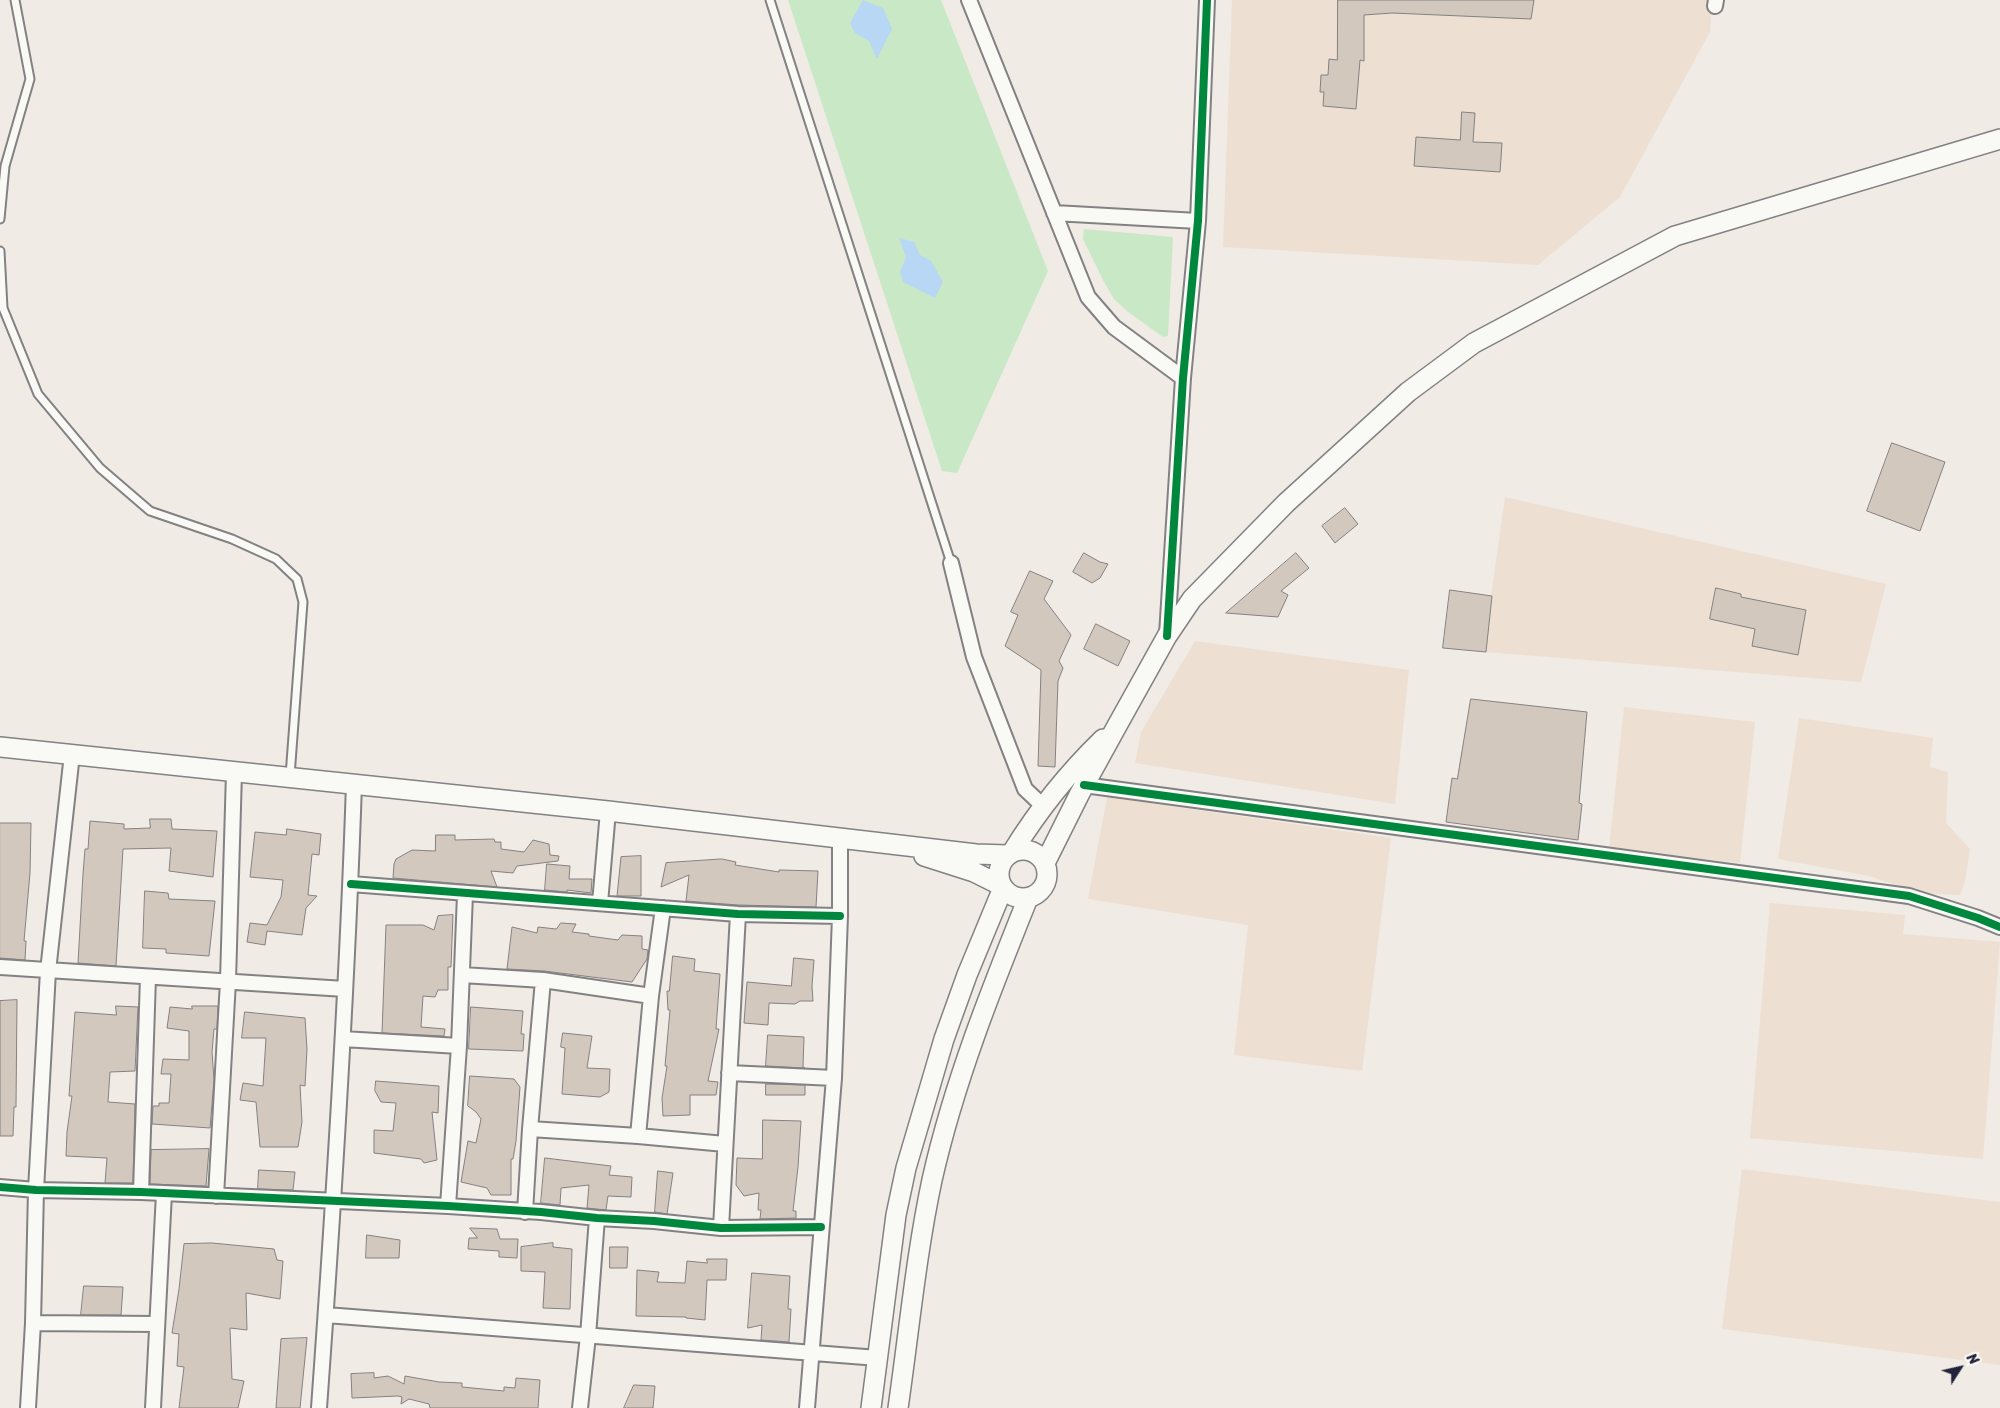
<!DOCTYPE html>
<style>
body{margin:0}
#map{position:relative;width:2000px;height:1408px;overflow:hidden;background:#f0ebe5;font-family:Sriracha,sans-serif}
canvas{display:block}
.north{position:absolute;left:1935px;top:1343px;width:50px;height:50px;-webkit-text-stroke:4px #fdfcf7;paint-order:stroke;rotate:55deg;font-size:14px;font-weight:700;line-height:20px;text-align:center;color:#22223b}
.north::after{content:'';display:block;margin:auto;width:18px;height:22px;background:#22223b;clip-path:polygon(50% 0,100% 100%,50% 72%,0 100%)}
</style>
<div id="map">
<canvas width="2000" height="1408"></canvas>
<div class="north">N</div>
</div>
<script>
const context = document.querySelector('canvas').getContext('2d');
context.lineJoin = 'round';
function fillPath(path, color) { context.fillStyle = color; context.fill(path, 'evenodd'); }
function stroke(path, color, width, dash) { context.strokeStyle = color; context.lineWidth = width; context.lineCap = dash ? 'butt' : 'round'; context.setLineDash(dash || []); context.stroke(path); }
const built = new Path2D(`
 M1232,0H1712L1710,32L1620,197L1538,265L1223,247Z
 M1505,497L1886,584L1861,682L1486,652L1491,596Z
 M1195,641L1409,670L1395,804L1135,763L1141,732Z
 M1624,707L1755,722L1740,863L1609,848Z
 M1799,718L1933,738L1930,767L1948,772L1946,823L1970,849L1965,881L1960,895L1919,893L1869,876L1778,859Z
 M1107,797L1391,838L1362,1071L1234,1055L1248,925L1088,899Z
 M1770,903L1905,915L1903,934L2000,942L1983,1159L1750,1138Z
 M1742,1169L2000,1202V1365L1722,1329Z`);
const green = new Path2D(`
 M788,0H941L1048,271L957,473L942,471Z
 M1084,229L1173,237L1168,336L1163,337L1127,311L1114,299L1104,282L1083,239Z`);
const water = new Path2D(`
 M863,0L883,8L892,29L877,59L869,41L855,33L850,23Z
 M899,238L914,242L920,255L931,261L943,282L935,298L903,282L900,272L906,257Z`);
const building = new Path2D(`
 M1338,0H1534L1531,19L1392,13L1364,15V61L1360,60L1356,109L1323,106L1324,92H1320L1321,75H1328L1329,59L1337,60Z
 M1462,112L1475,113L1473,142L1502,143L1500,172L1414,166L1416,137L1460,140Z
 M1892,443L1945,462L1920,531L1867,511Z
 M1345,508L1358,524L1335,543L1322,526Z
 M1084,553L1100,562L1108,564L1100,578L1092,583L1073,572Z
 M1296,553L1309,568L1281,591L1288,595L1278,617L1226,613Z
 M1030,571L1053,581L1044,599L1071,635L1059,661L1063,668L1058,681L1055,767L1038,766L1041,670L1005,646L1018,615L1011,612Z
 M1716,588L1741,594V597L1806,610L1798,655L1752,646L1755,629L1710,619Z
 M1450,590L1492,596L1486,652L1443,648Z
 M1096,624L1130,641L1118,666L1084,649Z
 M1471,699L1587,712L1579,803L1582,804L1578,840L1446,822L1452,778L1457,779Z
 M150,819H171L172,829L217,831L213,877L169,871L171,848L123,849L116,966L78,963L83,874L85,849H88L90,821L124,824V829L150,828Z
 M0,823H31L30,873L24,941H26L25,960L0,958Z
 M287,829L321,834L319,855L312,854L308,895L317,896L306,908L302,935L267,931L265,945L247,942L250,923L267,925L281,897L283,880L250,877L255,832L286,835Z
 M436,835H455V840L494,839L495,842H501V849L524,852L533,840L549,844L550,855L559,856L558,861L517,866L513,873L491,871L497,887L393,878L394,864L396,859L412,850L435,851Z
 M641,856V896H617L621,857Z
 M722,859L736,862L735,865L779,872V870L818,871L816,907L738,905L686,901L689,875L661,887L666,863Z
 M547,864L570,866L569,879H592L591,893L567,890V892L545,890Z
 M145,891L168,893L169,899L215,901L209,956L166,953V949L143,948Z
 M453,915L451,967H448V990H438L435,997L423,996L421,1027L445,1029L444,1036L382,1033L386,925H423L434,930L438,916Z
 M561,923L576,924L572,932L589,934V936L618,940L622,935L642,936V949L648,950L647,959L632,982L544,971L507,969L512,927L537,933L538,927L556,929Z
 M673,956L695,959L694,971L720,974L716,1029H719L708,1081L718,1082L716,1095H690V1115L663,1116L662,1098L667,1066H665L670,1010H668L667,991H669Z
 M794,958L814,960L812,986L813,1001H800L795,1004L769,1003L768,1025L744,1023L747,982L791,986Z
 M17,1000L16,1107H14L13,1136H0V1001Z
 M116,1006L138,1007L135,1071L110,1072L108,1102L135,1104L133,1183H105L107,1158L66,1156L67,1132L72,1096H69L75,1012L116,1015Z
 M192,1006H218L217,1029H214L212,1052L214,1080L210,1128L152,1124L153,1106H159V1103H169L171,1074H161L163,1059L189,1060V1031L167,1028L170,1007L192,1009Z
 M471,1007L523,1011L521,1034H524L523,1051L469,1049Z
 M245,1012L305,1018L307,1049L305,1086L300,1085L302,1122L298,1147H260L256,1102L240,1100L243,1083L263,1086L266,1038H242Z
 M563,1033L592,1036L587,1068L610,1069L609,1092L600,1097L562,1094L565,1048L561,1047Z
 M768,1035L804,1037L803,1067L805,1068L766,1066Z
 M470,1076L514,1079L520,1087L516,1141L513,1159H511V1195H491L487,1188L461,1182L468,1141L476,1143L481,1119L476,1112L468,1106Z
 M376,1081L439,1086L438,1113L432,1112L437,1160L424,1163L421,1159L374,1153V1130L393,1131L396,1103L381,1102L375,1091Z
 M766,1084L805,1085V1095H766Z
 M763,1120L801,1121L798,1167L793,1211H796V1218L760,1219L761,1210H758L759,1193L744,1196L736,1185L737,1158L762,1159Z
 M209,1149L206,1186L150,1184L151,1150Z
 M545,1158L611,1166L609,1175L632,1177L631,1197L608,1196L606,1210L587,1208L589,1185L561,1188L560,1205L541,1203Z
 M259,1170L295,1172L293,1190L258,1189Z
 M658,1171L673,1173L667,1214L655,1212Z
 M470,1228L497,1229L500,1239H518L517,1258L499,1257V1251L468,1249L469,1238H477Z
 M367,1235L400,1240L399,1258H366Z
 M212,1243L274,1249L277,1260L283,1261L280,1299L246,1293L247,1330L230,1328L232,1379L244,1381L238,1408H179L184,1367L177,1366L179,1334L172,1333L179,1289L184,1244Z
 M553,1243V1247L572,1249L570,1309L543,1308L545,1272L521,1271V1247Z
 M610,1247H628L627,1268H610Z
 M707,1259H727L726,1280H707L705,1320L686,1318V1317L636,1316L637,1270L659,1272L657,1282L685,1283L687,1261L707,1263Z
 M752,1273L790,1276L788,1309H791L789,1342L761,1340L762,1325L748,1328Z
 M84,1286L123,1287L121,1315H81Z
 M307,1338L300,1408H276L281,1339Z
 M374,1373V1378L388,1376L404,1384L405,1376L439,1382L462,1383V1387L504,1391V1387L515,1388L516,1378L540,1380L538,1408H430L429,1404L409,1399L401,1404L402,1397L398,1396L352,1398L351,1374Z
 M634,1385L655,1386L653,1408H624Z`);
const lane = new Path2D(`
 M770,0L951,563
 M0,219L5,166L30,79L15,0
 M0,251L3,308L38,394L100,468L150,511L232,539L276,559L297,579L303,602L290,776`);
const street = new Path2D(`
 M969,0L1088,297L1114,327L1183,378
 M1715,6L1716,0
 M1054,213L1198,221
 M951,563L974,657L1025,789L1043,806
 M1167,635L1183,378L1198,221L1207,0
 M1084,785L1909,896L1978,918L2000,927
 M351,884L738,914L840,916
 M600,903L608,811
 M0,967L345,989
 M462,975L543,980L651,996
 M343,1039L459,1046
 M729,1073L834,1078
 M530,1129L638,1136L725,1144
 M638,1136L651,996L663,908
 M0,1187L36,1190L141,1192L448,1206L541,1212L597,1218L654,1221L721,1228L821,1227
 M141,1192L148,977
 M216,1196L228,981L234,772
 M448,1206L459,1046L465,894
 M525,1212L530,1129L543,980
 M721,1228L738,914
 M326,1315L878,1358
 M33,1323L157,1324
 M28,1408L33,1323L36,1190L48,971L72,754
 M153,1408L164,1193
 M319,1408C334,1200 347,992 354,784
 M580,1408L588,1336L597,1218
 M807,1408L834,1078L840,916V837`);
const secondary = new Path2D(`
 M0,747L608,811L976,854L1007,855
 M999 874a24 24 0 1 1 48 0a24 24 0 1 1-48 0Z
 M1013,851C1039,809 1068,773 1103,739
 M924,856L974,872L1002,886
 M1045,863L1080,793L1118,724L1167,636L1192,599L1286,503L1408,392L1474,343L1675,236L2000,139
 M871,1408L896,1215L906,1168L944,1039L967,975L1003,888
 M898,1408C909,1332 916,1255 932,1180C954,1082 991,990 1028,898`);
const cycleway = new Path2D(`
 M1167,636L1183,378L1198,221L1207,0
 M1084,785L1909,896L1978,918L2000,927
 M351,884L738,914L840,916
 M0,1187L36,1190L141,1192L448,1206L541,1212L597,1218L654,1221L721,1228L821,1227`);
fillPath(built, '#ede0d3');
fillPath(green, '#c8e8c6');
fillPath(water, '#b7d7f4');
fillPath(building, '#d3c8be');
stroke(building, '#838183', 1);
stroke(lane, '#838183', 11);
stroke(street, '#838183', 18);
stroke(secondary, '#838183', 22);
stroke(lane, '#f9f9f6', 7);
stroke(street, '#f9f9f6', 14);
stroke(secondary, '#f9f9f6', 19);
stroke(cycleway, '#00873e', 8);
</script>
